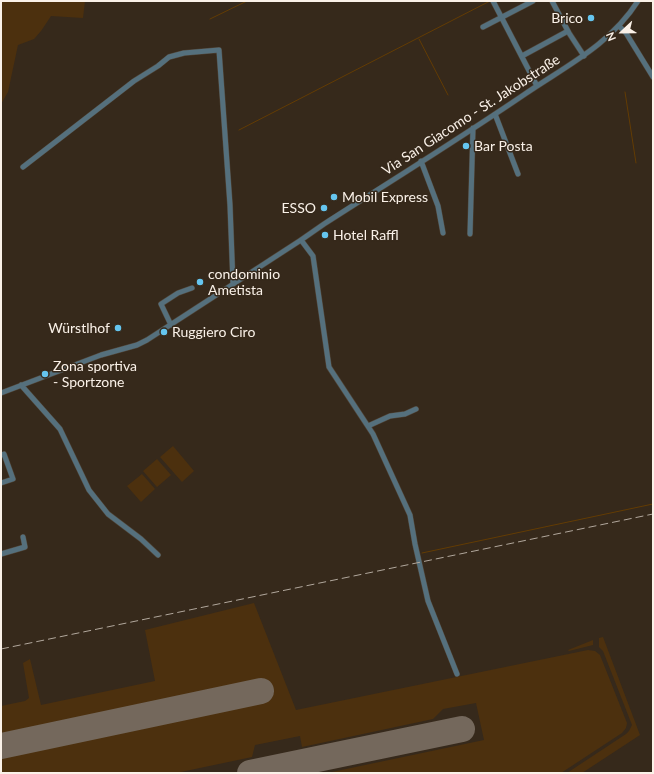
<!DOCTYPE html>
<meta charset="utf-8">
<style>
body{margin:0}
#map{position:relative;width:654px;height:774px;overflow:hidden;background:#36291b;font-family:Lato,sans-serif}
canvas{display:block}
.frame{position:absolute;inset:0;border:2px solid #faf1e8;pointer-events:none}
.north{position:absolute;left:602px;top:12px;width:40px;height:40px;-webkit-text-stroke:3px #36291b;paint-order:stroke;rotate:248deg;font-size:11px;font-weight:700;line-height:16px;text-align:center;color:#faf1e8}
.north::after{content:'';display:block;margin:auto;width:14px;height:18px;background:#faf1e8;clip-path:polygon(50% 0,100% 100%,50% 72%,0 100%)}
</style>
<div id="map">
<canvas width="654" height="774"></canvas>
<div class="frame"></div>
<div class="north">N</div>
</div>
<script>
const context = document.querySelector('canvas').getContext('2d');
context.lineJoin = 'round';
function fillPath(path, color) { context.fillStyle = color; context.fill(path, 'evenodd'); }
function stroke(path, color, width, dash) { context.strokeStyle = color; context.lineWidth = width; context.lineCap = dash ? 'butt' : 'round'; context.setLineDash(dash || []); context.stroke(path); }
function label(font, color, halo, rows, align = 'center') {
  context.font = font + ' Lato,sans-serif'; context.lineWidth = 3; context.setLineDash([]); context.textBaseline = 'middle'; context.strokeStyle = halo; context.fillStyle = color; for (const [text, x, y, turn = 0] of rows) {
    context.save(); context.translate(x, y); context.rotate((+turn || 0) * Math.PI / 180); context.textAlign = isNaN(turn) ? turn : align; if (halo) context.strokeText(text, 0, 0); context.fillText(text, 0, 0); context.restore();
  }
}
const green = new Path2D(`
 M1,1H85L83,18L51,16L41,31L34,39L18,45L8,92L1,104Z
 M173,446L194,471L182,482L160,457Z
 M157,459L171,475L157,487L143,471Z
 M142,474L155,489L141,502L127,486Z
 M254,603L296,710L588,650L595,651L600,655L627,723L626,728L622,733L561,773H327L484,740L476,703L443,709L433,719L302,747L300,736L255,745L252,757L176,773H1V706L25,701L29,698L23,663L30,659L41,705L155,681L145,630Z
 M603,637L640,735L582,773H567L626,734L629,731L632,725L603,651L599,647V638Z
 M593,640V645L569,651L568,650Z`);
const stream = new Path2D(`
 M210,19L247,1
 M419,39L448,95
 M625,92L636,163
 M239,130L490,1
 M422,553L653,504`);
const runway = new Path2D(`
 M1,746L261,691
 M250,773L462,729`);
const minor = new Path2D(`
 M493,1L537,86
 M552,1L569,33L584,56
 M619,26L626,33L653,77
 M483,27L533,1
 M522,56L568,31
 M495,114L518,174
 M421,161L438,206L443,233
 M23,167L134,81L158,66L169,57L184,53L219,50L230,205L233,284
 M470,234L473,128
 M301,240L313,256L329,367L373,434L410,515L415,544L428,601L457,674
 M171,325L161,304L178,293L192,288
 M21,385L60,429L89,490L108,514L141,539L158,555
 M1,393L101,355L137,345L147,340L301,240L324,224C391,181 459,139 525,94C566,66 610,45 638,1
 M368,426L390,416L405,414L416,409
 M1,455L4,454L13,479L1,483
 M1,554L25,547L23,537`);
const rail = new Path2D(`
 M1,649L653,514`);
const markers = [
 [591,18,4,"#65c5ef"],
 [466,146,4,"#65c5ef"],
 [334,197,4,"#65c5ef"],
 [324,208,4,"#65c5ef"],
 [325,235,4,"#65c5ef"],
 [200,282,4,"#65c5ef"],
 [118,328,4,"#65c5ef"],
 [164,332,4,"#65c5ef"],
 [45,374,4,"#65c5ef"]
];
const poiNames = [
 ["Brico",583,18,"right"],
 ["Bar Posta",474,146],
 ["Mobil Express",342,197],
 ["ESSO",316,208,"right"],
 ["Hotel Raffl",333,235],
 ["condominio",208,274],
 ["Ametista",208,290],
 ["Würstlhof",110,328,"right"],
 ["Ruggiero Ciro",172,332],
 ["Zona sportiva",53,366],
 ["- Sportzone",53,382]
];
const streetNames = [
 ["Via San Giacomo - St. Jakobstraße",471,115,-33]
];
fillPath(green, '#4c300e');
stroke(stream, '#633c04', 1);
stroke(runway, '#74685c', 26);
stroke(minor, '#514538', 6);
stroke(minor, '#55707d', 5);
stroke(rail, '#b2a89d', 1, [8, 4]);
for (const [x, y, r, color] of markers) { const dot = new Path2D(); dot.arc(x, y, r, 0, 2 * Math.PI); context.fillStyle = color; context.fill(dot); stroke(dot, '#36291b', 1.5); }
label('14px', '#faf1e8', '#36291b', poiNames, 'left');
label('14px', '#faf1e8', '#36291b', streetNames);
</script>
